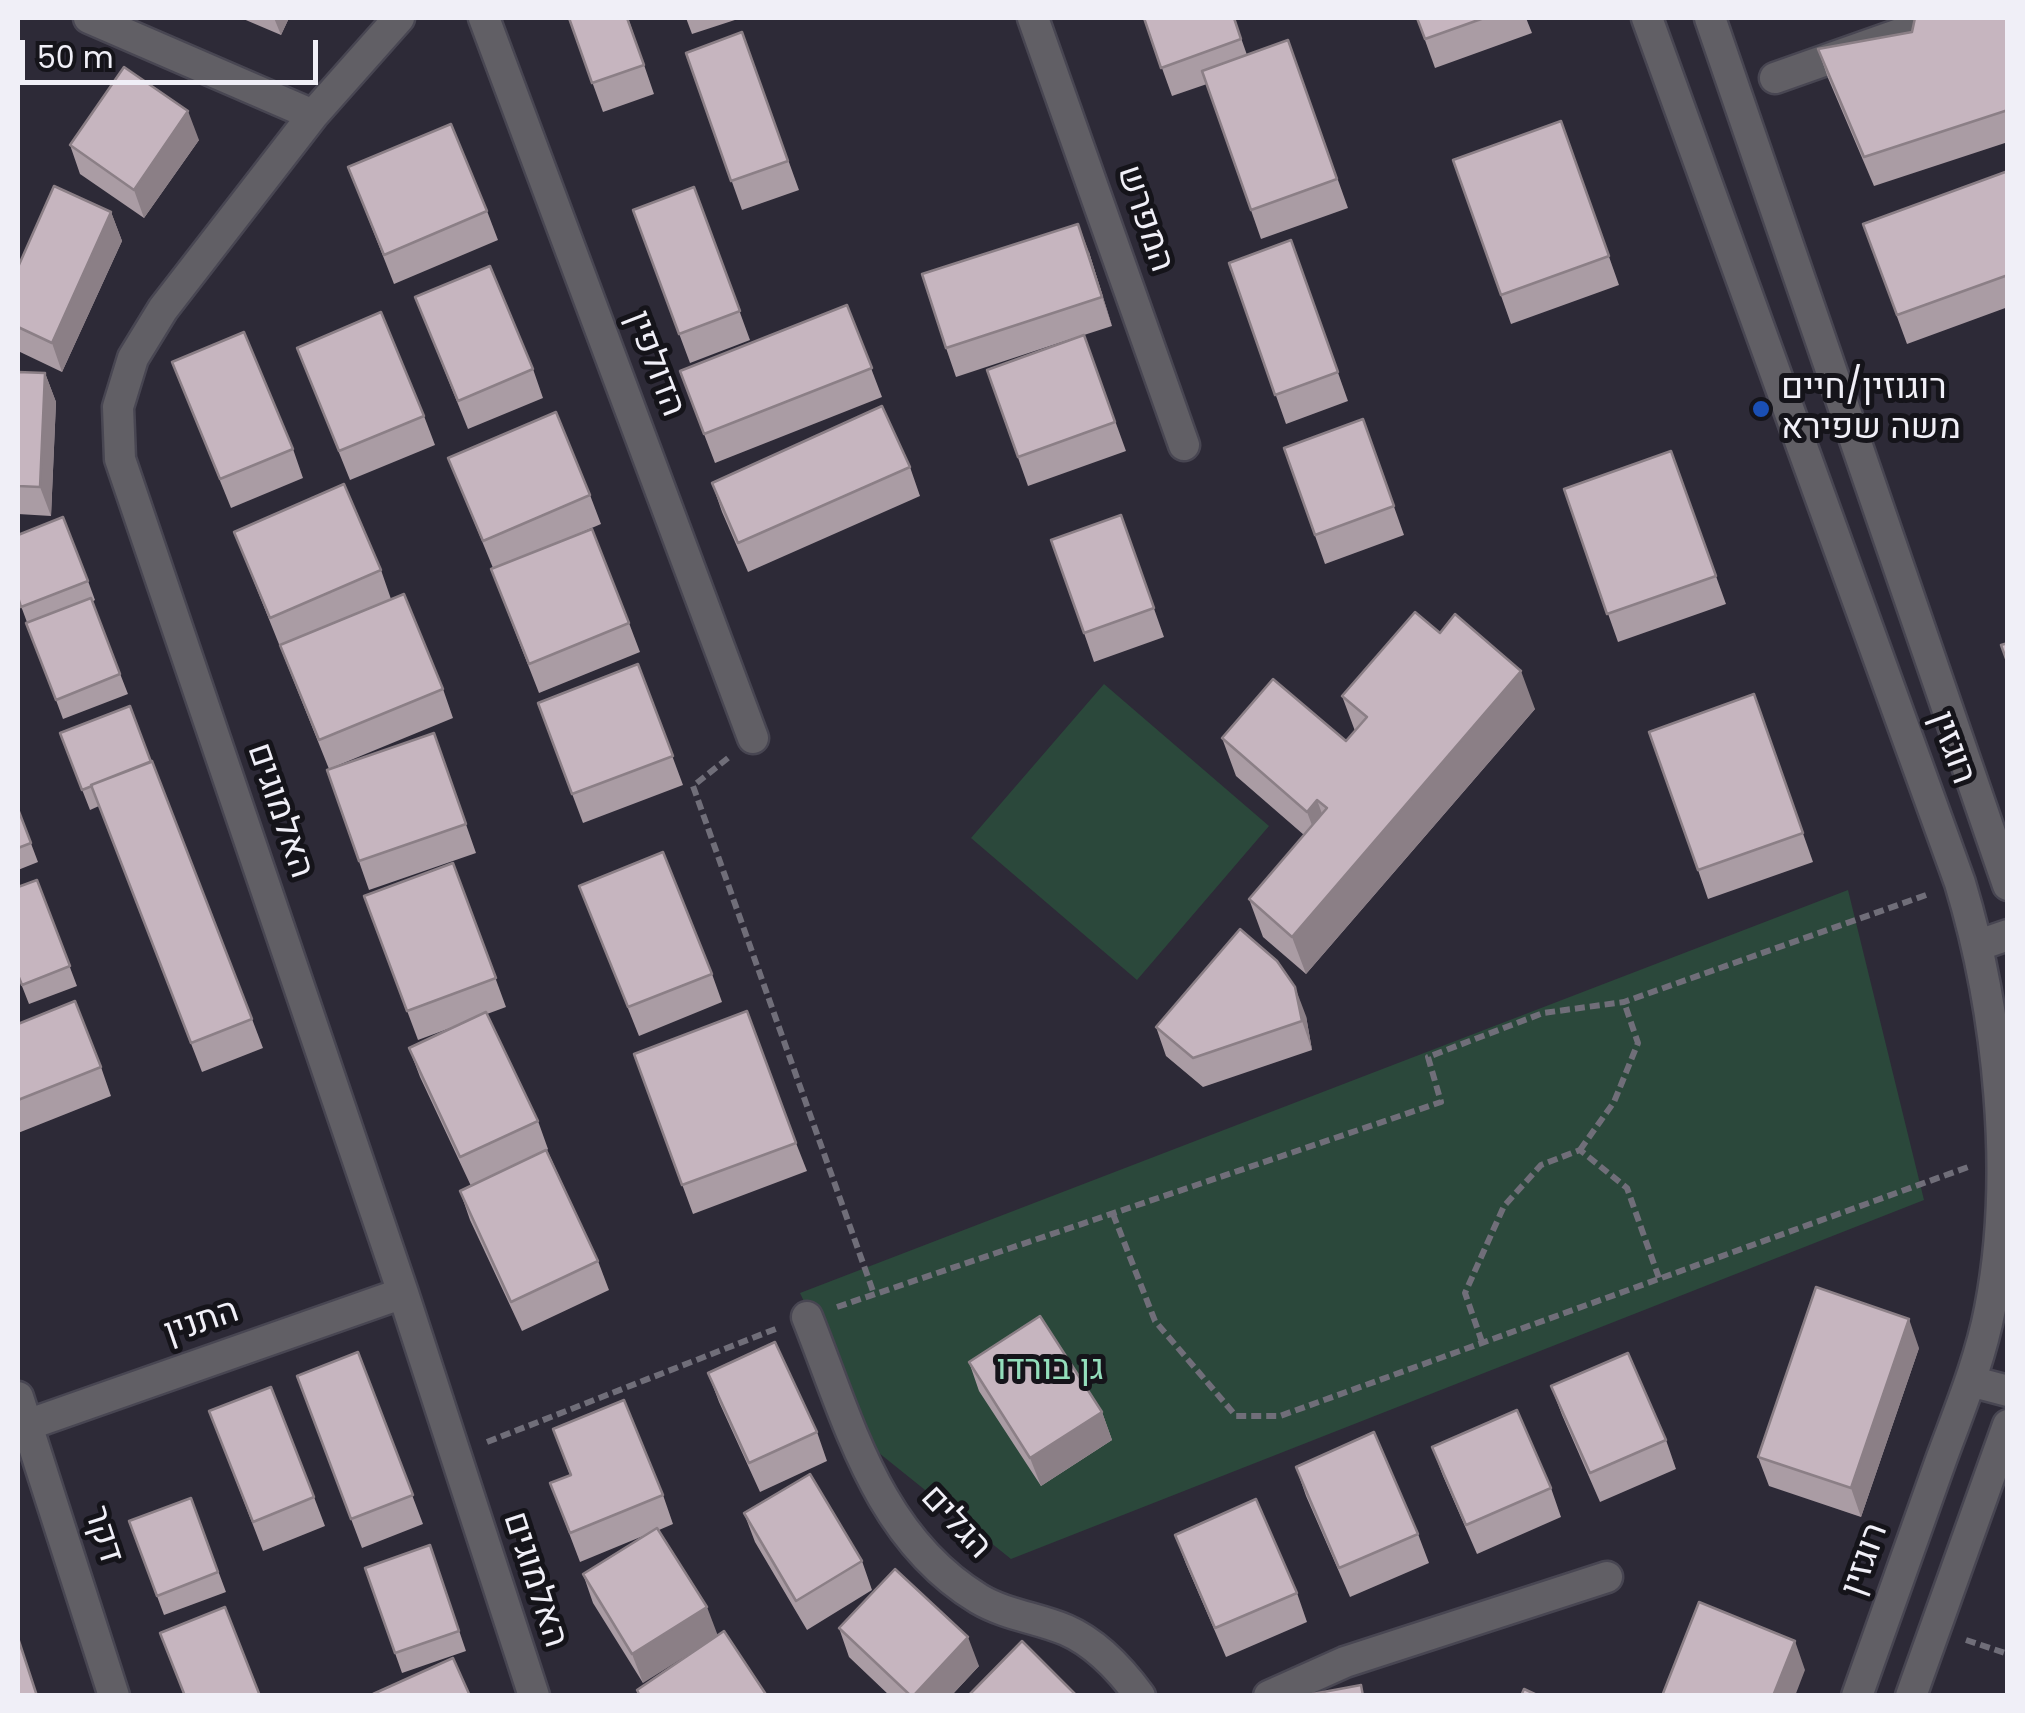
<!DOCTYPE html>
<meta charset="utf-8">
<style>
body{margin:0}
#map{position:relative;width:2025px;height:1713px;overflow:hidden;background:#2d2a37;font-family:Poppins,sans-serif}
canvas{display:block}
.frame{position:absolute;inset:0;border:20px solid #f0eff7;pointer-events:none}
.scale{position:absolute;left:20px;top:40px;width:298px;height:45px;box-sizing:border-box;border:5px solid #f0eff7;border-top:0;padding-left:12px;font-size:30px;line-height:35px;white-space:nowrap;color:#f0eff7;-webkit-text-stroke:8px #15141a;paint-order:stroke}
</style>
<div id="map">
<canvas width="2025" height="1713"></canvas>
<div class="frame"></div>
<div class="scale">50 m</div>
</div>
<script>
const context = document.querySelector('canvas').getContext('2d');
context.lineJoin = 'round';
function fillPath(path, color) { context.fillStyle = color; context.fill(path, 'evenodd'); }
function stroke(path, color, width, dash) { context.strokeStyle = color; context.lineWidth = width; context.lineCap = dash ? 'butt' : 'round'; context.setLineDash(dash || []); context.stroke(path); }
function label(font, color, halo, rows, align = 'center') {
  context.font = font + ' Poppins,Heebo,sans-serif'; context.lineWidth = 10; context.setLineDash([]); context.textBaseline = 'middle'; context.strokeStyle = halo; context.fillStyle = color; for (const [text, x, y, turn = 0] of rows) {
    context.save(); context.translate(x, y); context.rotate((+turn || 0) * Math.PI / 180); context.textAlign = isNaN(turn) ? turn : align; if (halo) context.strokeText(text, 0, 0); context.fillText(text, 0, 0); context.restore();
  }
}
const green = new Path2D(`
 M1104,684L1269,826L1137,980L971,838Z
 M1848,890L1924,1200L1011,1559L874,1449L800,1293Z`);
const path = new Path2D(`
 M728,758L693,786L874,1294
 M1580,1150L1614,1102L1638,1043L1624,1002
 M1113,1214L1155,1321L1236,1416H1280L1971,1166
 M837,1307L1441,1102L1428,1057L1543,1013L1624,1002L1929,894
 M1482,1342L1465,1293L1504,1206L1541,1165L1580,1150L1627,1188L1659,1278
 M487,1442L778,1328
 M1966,1640L2008,1654`);
const minor = new Path2D(`
 M89,18L313,115
 M399,18L313,115L163,309L133,358L118,407L120,459L403,1293L534,1696
 M484,18L753,738
 M1033,18L1184,445
 M1647,18L1960,883C1999,1012 2016,1176 1990,1309C1980,1361 1959,1411 1941,1460C1913,1539 1885,1617 1857,1696
 M1710,18L2008,885
 M1775,78L1945,18
 M1979,945L2008,935
 M807,1317C849,1422 877,1537 979,1599C1006,1615 1038,1618 1066,1630C1096,1643 1121,1670 1140,1696
 M1970,1381L2008,1391
 M18,1397L114,1696
 M27,1425L403,1293
 M1269,1696L1345,1662L1607,1577
 M1911,1696L2008,1425`);
const wall = new Path2D(`
 M241,18H289L281,35Z
 M569,18H628L654,94L603,112Z
 M686,18H741L692,34Z
 M1144,18H1234L1247,55L1288,40L1348,208L1261,239L1207,84L1172,96Z
 M1417,18H1526L1532,33L1435,68Z
 M2008,18V142L1874,186L1828,78L1818,49L1912,32Z
 M742,32L799,190L742,210L686,53Z
 M1561,121L1619,285L1511,324L1453,160Z
 M199,140L144,218L80,174L70,145Z
 M348,167L487,211L498,240L394,284Z
 M2008,171V307L1907,344L1863,224Z
 M694,187L750,340L690,363L633,210Z
 M111,212L122,241L62,372L18,351V267Z
 M1291,240L1348,401L1286,424L1229,263Z
 M1089,252L1112,326L1084,335L1126,451L1028,486L987,370L1083,335L956,377L946,348Z
 M415,297L533,369L543,398L468,429Z
 M847,305L882,397L715,463L680,371Z
 M297,348L424,416L435,445L350,480Z
 M172,362L293,449L303,478L231,508Z
 M18,372L45,373L56,402L51,516L18,514Z
 M1363,419L1404,535L1325,564L1284,448Z
 M1671,451L1726,604L1618,642L1564,489Z
 M448,458L590,495L601,524L559,542L629,623L640,652L539,693L502,598L491,569L493,568Z
 M910,467L920,496L748,572L722,512L712,483Z
 M1121,515L1164,637L1094,662L1084,633Z
 M234,532L381,570L391,599L443,689L453,718L329,769Z
 M88,581L95,600L92,602L128,694L63,719L18,598Z
 M1440,633L1535,709L1306,974L1263,937L1249,899L1304,835L1236,776L1222,738L1346,741L1355,731L1342,696Z
 M638,664L683,785L583,823L538,703Z
 M1754,694L1813,862L1708,899L1698,870Z
 M60,733L252,1019L263,1048L202,1072L99,806L90,810Z
 M434,733L476,853L369,890L327,770Z
 M18,809L38,862L18,870Z
 M453,863L506,1007L487,1014L538,1121L548,1149L547,1150L598,1261L609,1290L522,1331L470,1220L460,1191L471,1186L420,1077L409,1048L461,1024L418,1040L364,896Z
 M37,880L77,986L29,1004L18,976Z
 M579,886L712,974L722,1002L639,1036Z
 M1306,1016L1312,1050L1203,1087L1166,1056L1156,1027Z
 M18,1024L101,1067L111,1096L18,1133Z
 M634,1054L796,1143L807,1171L693,1214Z
 M1919,1348L1861,1517L1769,1486L1758,1457Z
 M358,1352L423,1524L362,1548L297,1376Z
 M969,1362L1102,1412L1112,1440L1041,1486L979,1391Z
 M708,1373L817,1432L827,1461L760,1492L719,1402Z
 M1551,1386L1666,1440L1676,1469L1600,1502L1562,1415Z
 M209,1411L314,1497L325,1526L263,1551Z
 M553,1429L663,1495L673,1524L659,1530L643,1683L593,1603L583,1574L643,1536L580,1562L550,1483L570,1475Z
 M1432,1447L1551,1488L1561,1517L1477,1554L1443,1476Z
 M1296,1467L1418,1534L1429,1563L1350,1597L1306,1496Z
 M191,1498L226,1592L164,1615L129,1521Z
 M744,1513L862,1561L872,1590L807,1630L755,1542Z
 M1175,1535L1297,1593L1307,1622L1226,1657L1186,1564Z
 M430,1545L466,1651L402,1673L365,1568Z
 M839,1628L979,1666L951,1696H890L849,1657Z`);
const shadedWall = new Path2D(`
 M274,18H289L281,35Z
 M188,111L199,140L144,218L134,190Z
 M111,212L122,241L62,372L52,343Z
 M1078,224L1089,252L1112,326L1102,297Z
 M45,373L56,402L51,516L40,487Z
 M1521,671L1535,709L1306,974L1292,937Z
 M1317,800L1331,838L1321,849L1307,812Z
 M1295,987L1306,1016L1312,1050L1302,1021Z
 M1909,1319L1919,1348L1861,1517L1851,1488Z
 M1102,1412L1112,1440L1041,1486L1030,1458Z
 M707,1607L718,1636L643,1683L632,1654Z
 M968,1637L979,1666L951,1696H913Z
 M1795,1641L1805,1670L1795,1696H1773Z`);
const building = new Path2D(`
 M569,18H627L644,65L592,83Z
 M1144,18H1234L1241,39L1161,68Z
 M1417,18H1484L1425,39Z
 M1915,18H2007L2008,110L1864,157L1818,49L1912,32Z
 M742,32L788,161L731,181L686,53Z
 M1288,40L1337,179L1251,210L1202,71Z
 M124,67L188,111L134,190L70,145Z
 M1561,121L1609,256L1501,295L1453,160Z
 M451,124L487,211L384,255L348,167Z
 M2008,171V275L1897,315L1863,224Z
 M54,186L111,212L52,343L18,327V267Z
 M694,187L740,311L679,334L633,210Z
 M1078,224L1102,297L946,348L922,274Z
 M1291,240L1338,372L1275,395L1229,263Z
 M490,266L533,369L458,401L415,297Z
 M847,305L872,368L704,434L680,371Z
 M381,312L424,416L339,451L297,348Z
 M244,332L293,449L220,479L172,362Z
 M1084,335L1115,422L1018,457L987,370Z
 M18,372L45,373L40,487L18,486Z
 M882,406L910,467L738,543L712,483Z
 M556,412L590,495L483,541L448,458Z
 M1363,419L1394,506L1315,535L1284,448Z
 M1671,451L1716,576L1607,614L1564,489Z
 M344,484L381,570L270,618L234,532Z
 M1121,515L1154,608L1084,633L1051,540Z
 M63,517L88,581L21,607L18,597V535Z
 M592,529L629,623L529,664L491,569Z
 M404,594L443,689L319,740L280,645Z
 M91,598L120,674L56,700L26,623Z
 M1415,612L1440,633L1455,614L1521,671L1292,937L1249,899L1327,808L1317,800L1307,812L1222,738L1273,679L1346,741L1367,717L1342,696Z
 M2008,643V664L2001,645Z
 M638,664L673,756L572,794L538,703Z
 M1754,694L1803,833L1698,870L1649,732Z
 M130,706L151,762L91,785L92,786L82,790L60,733Z
 M434,733L466,824L359,861L327,770Z
 M152,761L252,1019L191,1043L91,785Z
 M18,809L31,843L18,848Z
 M663,852L712,974L628,1007L579,886Z
 M453,863L496,978L407,1011L364,896Z
 M37,880L70,966L22,985L18,975V887Z
 M1240,929L1277,961L1295,987L1302,1021L1193,1058L1156,1027Z
 M75,1001L101,1067L18,1100V1024Z
 M747,1011L796,1143L682,1185L634,1054Z
 M486,1012L538,1121L460,1157L409,1048Z
 M546,1150L598,1261L511,1302L460,1191Z
 M1816,1287L1909,1319L1851,1488L1758,1457Z
 M1040,1316L1102,1412L1030,1458L969,1362Z
 M775,1342L817,1432L749,1463L708,1373Z
 M358,1352L413,1495L351,1519L297,1376Z
 M1628,1353L1666,1440L1590,1473L1551,1386Z
 M271,1387L314,1497L253,1522L209,1411Z
 M624,1400L663,1495L570,1533L550,1483L571,1475L553,1429Z
 M1517,1410L1551,1488L1466,1525L1432,1447Z
 M1374,1432L1418,1534L1339,1568L1296,1467Z
 M810,1474L862,1561L796,1601L744,1513Z
 M191,1498L218,1572L157,1596L129,1521Z
 M1256,1499L1297,1593L1215,1628L1175,1535Z
 M657,1528L707,1607L632,1654L583,1574Z
 M430,1545L459,1631L395,1653L365,1568Z
 M895,1569L968,1637L913,1696H911L839,1628Z
 M1699,1602L1795,1641L1773,1696H1662Z
 M225,1607L260,1696H185L160,1633Z
 M724,1631L767,1696H640L637,1690Z
 M18,1638L37,1696H18Z
 M1022,1641L1077,1696H968Z
 M453,1658L470,1696H374L373,1694Z
 M1361,1685L1363,1696H1302Z
 M1524,1689L1539,1696H1521Z`);
const markers = [
 [1761,409,10,"#1a4fb4"]
];
const streetNames = [
 ["המפרש",1144,219,71],
 ["הדולפין",654,364,69],
 ["רוגזין",1951,748,70],
 ["האלמוגים",279,811,71],
 ["התנין",202,1323,-19],
 ["הגלים",955,1523,47],
 ["דקר",102,1535,72],
 ["רוגזין",1866,1560,-70],
 ["האלמוגים",534,1580,72]
];
const poiNames = [
 ["רוגוזין/חיים",1781,389],
 ["משה שפירא",1781,429]
];
const parkNames = [
 ["גן בורדו",1050,1370]
];
fillPath(green, '#2b483b');
stroke(minor, '#484652', 35);
stroke(path, '#706e79', 6, [10, 5]);
stroke(minor, '#615f65', 30);
fillPath(wall, '#aa9ca4');
fillPath(shadedWall, '#8b7f86');
fillPath(building, '#c6b5bf');
stroke(building, '#8b7f86', 2.5);
for (const [x, y, r, color] of markers) { const dot = new Path2D(); dot.arc(x, y, r, 0, 2 * Math.PI); context.fillStyle = color; context.fill(dot); stroke(dot, '#15141a', 4); }
label('35px', '#f0eff7', '#15141a', streetNames);
label('35px', '#f0eff7', '#15141a', poiNames, 'left');
label('35px', '#93debb', '#15141a', parkNames);
</script>
